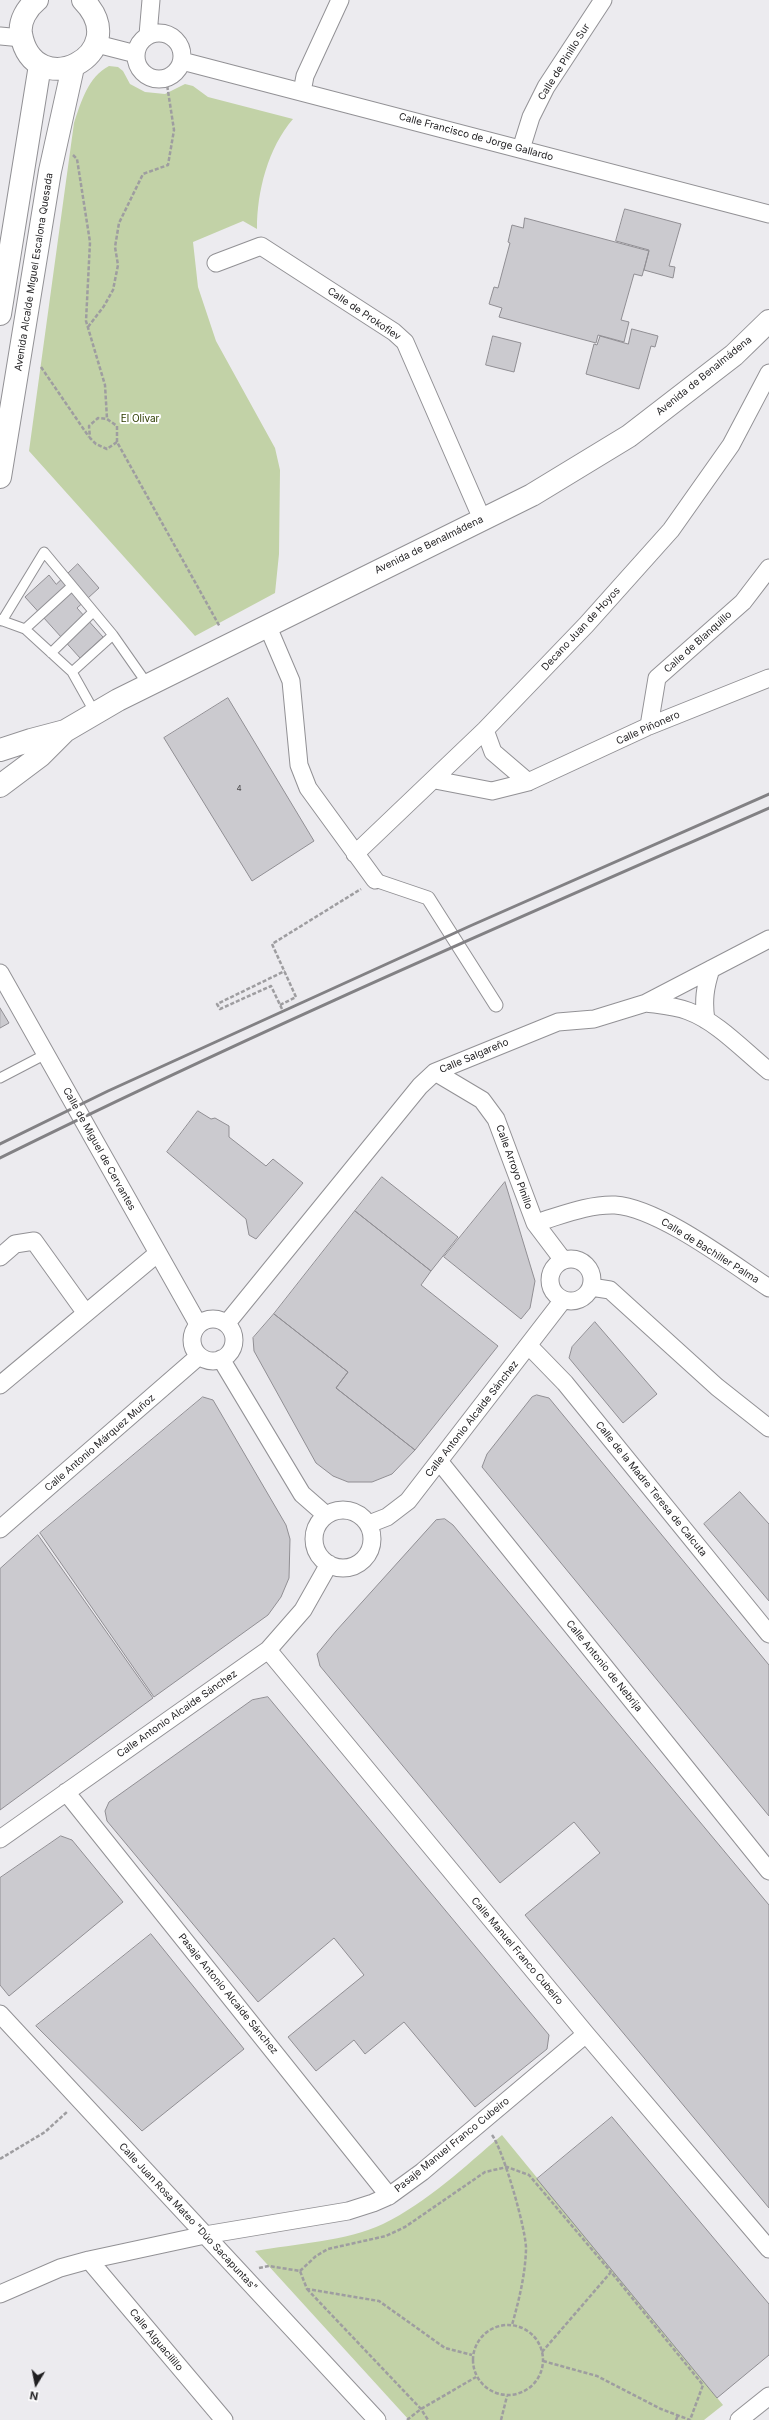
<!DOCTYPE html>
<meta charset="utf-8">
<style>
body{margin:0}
#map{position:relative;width:769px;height:2420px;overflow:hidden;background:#ecebef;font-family:Inter,sans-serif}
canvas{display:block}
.north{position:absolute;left:16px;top:2364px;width:40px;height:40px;-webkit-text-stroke:3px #fff;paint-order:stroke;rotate:190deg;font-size:11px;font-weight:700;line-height:16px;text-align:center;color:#201f21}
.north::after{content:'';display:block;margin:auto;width:14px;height:18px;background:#201f21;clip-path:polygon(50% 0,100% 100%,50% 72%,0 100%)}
</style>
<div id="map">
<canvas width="769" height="2420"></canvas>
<div class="north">N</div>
</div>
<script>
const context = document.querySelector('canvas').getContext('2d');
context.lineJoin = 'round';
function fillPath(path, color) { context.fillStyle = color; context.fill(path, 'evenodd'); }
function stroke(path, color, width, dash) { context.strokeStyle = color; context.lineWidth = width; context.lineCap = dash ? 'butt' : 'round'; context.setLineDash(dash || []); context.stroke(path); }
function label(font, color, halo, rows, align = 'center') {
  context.font = font + ' Inter,sans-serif'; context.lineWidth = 4; context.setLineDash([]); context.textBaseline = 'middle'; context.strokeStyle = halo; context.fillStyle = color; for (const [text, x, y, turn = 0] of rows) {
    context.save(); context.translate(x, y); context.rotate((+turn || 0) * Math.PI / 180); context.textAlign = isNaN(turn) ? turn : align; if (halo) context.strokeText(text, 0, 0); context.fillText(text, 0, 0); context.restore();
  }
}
const green = new Path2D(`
 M109,66L118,67L123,71L130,84L145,92L165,94L185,84L193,86L208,97L293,119C268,148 257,191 257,229L243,221L193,242L198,287L216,341L275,448L280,470L279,554L275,593L195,636L29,451L74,123C81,102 88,77 109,66Z
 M502,2135L723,2405L704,2420H409L255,2251C295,2244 347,2241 383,2224C428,2202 464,2167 502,2135Z`);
const building = new Path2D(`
 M625,209L681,224L669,266L675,267L673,278L644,270L649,250L616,241Z
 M525,218L649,251L642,276L634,274L621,320L629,322L624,342L598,335L596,343L499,317L502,308L489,304L494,287L498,288L510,243L508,242L512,225L523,228Z
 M632,329L658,336L655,347L651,346L639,389L586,374L594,344L597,345L600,336L628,344Z
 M493,336L521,343L514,372L486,365Z
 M78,564L99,588L77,608L103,637L80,658L25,597L49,575L56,584Z
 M228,698L314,841L252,881L164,738Z
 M0,1008L9,1023L0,1028Z
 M198,1111L211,1119L215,1118L229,1126V1137L266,1166L273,1159L303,1183L256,1239L249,1235L246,1219L167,1152Z
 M382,1177L458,1237L431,1271L355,1211Z
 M505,1182L535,1281L530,1308L521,1319L444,1257Z
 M355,1211L431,1271L421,1285L498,1346L415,1450L336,1388L348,1372L274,1314Z
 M274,1314L348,1372L336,1388L415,1450L392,1474L372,1482H348L333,1476L316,1463L254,1351L253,1338Z
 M595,1322L657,1394L623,1423L569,1358L572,1347Z
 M537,1395L549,1398L769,1665V1816L482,1467L487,1454L532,1397Z
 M203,1397L213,1400L286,1525L290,1539L289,1578L281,1597L268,1615L154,1697L40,1533Z
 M740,1492L769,1524V1601L704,1524Z
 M445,1519L453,1525L769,1905V2208L525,1915L600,1853L574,1822L500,1883L320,1666L317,1654L336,1631L436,1520Z
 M38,1535L153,1698L0,1810V1569Z
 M268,1697L549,2035L547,2049L475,2107L404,2022L365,2054L354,2040L316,2071L288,2037L364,1975L334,1938L258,2002L107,1821L105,1811L109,1802L252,1700Z
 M61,1836L72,1840L123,1902L9,1996L0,1985V1878Z
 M151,1934L244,2049L142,2131L36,2026Z
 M612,2117L769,2304V2355L717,2398L537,2179Z`);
const path = new Path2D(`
 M73,155L77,159L90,242L86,321L105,385L107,419
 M88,327L104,306L113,290L118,265L115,247L119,223L143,174L168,165L174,130L166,78
 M41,367L89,437
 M117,442V426L107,419L98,418L89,426L90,438L96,444L107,449L117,442L220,627
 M280,1005L296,997L272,944L361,889
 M282,1009L271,986L220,1009L217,1004L285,971
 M492,2135C503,2149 527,2232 526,2250C525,2276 519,2300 512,2325
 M0,2159L45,2132L68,2111
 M259,2268L269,2266L300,2271L307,2289L379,2301L445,2348L472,2355
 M300,2271L316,2256L328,2249L386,2236L405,2227L485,2172L507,2167L529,2175L611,2272
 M307,2289L421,2409L428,2420
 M473 2360a35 35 0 1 1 70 0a35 35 0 1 1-70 0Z
 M542,2352L611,2272L703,2385L690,2420
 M543,2361L597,2376L661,2409L690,2420
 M407,2420L421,2409L476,2377
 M501,2420L507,2396
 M676,2420L678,2415`);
const service = new Path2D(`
 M0,620L25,629L72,672L95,713
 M2,621L44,552L113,635L148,685
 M25,629L72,586
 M51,653L93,612
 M72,672L113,635
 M0,1078L46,1054`);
const pedestrian = new Path2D(`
 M375,880L428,898L496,1005`);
const minor = new Path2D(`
 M136 56a23 23 0 1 1 46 0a23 23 0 1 1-46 0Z
 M148,35L151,0
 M0,36L22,38
 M97,44L136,54
 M182,61L769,214
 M302,92L305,76L340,0
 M521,149L531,117L546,87L603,0
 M216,263L261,246L394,332L405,342L482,519
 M268,627L291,681L299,765L308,788L375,880
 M649,726L657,678L743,602L769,568
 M485,730L493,752L528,782
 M435,780L492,791L528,782L649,726L769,678
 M355,854L485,730L586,625L671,530L731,445L769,373
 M0,973L198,1324
 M646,1003C660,1005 675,1006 688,1011C718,1022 744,1051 769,1071
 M706,1020C703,1001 705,987 711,969
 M435,1072L482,1100L496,1119L535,1223L563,1260
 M535,1223C560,1216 588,1204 615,1205C659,1208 731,1263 769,1288
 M0,1257L15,1244L34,1241L85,1312
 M550 1280a21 21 0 1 1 42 0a21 21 0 1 1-42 0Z
 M591,1287L610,1290L717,1387L769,1428
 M192 1340a21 21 0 1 1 42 0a21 21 0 1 1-42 0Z
 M227,1323L420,1086L435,1072L558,1022L594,1019L646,1003L769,939
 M529,1346L565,1383L769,1634
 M221,1359L302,1494L326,1515
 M0,1385L158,1253
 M439,1461L769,1871
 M314 1539a29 29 0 1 1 58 0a29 29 0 1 1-58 0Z
 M369,1524L387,1517L408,1501L563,1300
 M0,1529L199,1356
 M268,1650L586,2034L769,2249
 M66,1792L389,2196
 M0,1839L268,1650L303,1610L329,1564
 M0,2014L377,2420
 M89,2260L224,2420
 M0,2294L60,2268L89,2260L205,2235L348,2211L373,2203L389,2196L422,2172L586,2034
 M739,2420L769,2396`);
const secondary = new Path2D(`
 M0,750L31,740L65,731
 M0,786L40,756L65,731L118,700L532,495L629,436L734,355L769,321`);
const primary = new Path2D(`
 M37,0C27,8 19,21 21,34C34,105 136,54 83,0
 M0,314L40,65
 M0,477L50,171L73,67`);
const rail = new Path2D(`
 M0,1144L108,1091L470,926L769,794
 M0,1158C252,1033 512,921 769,808`);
const numberNames = [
 ["4",239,789]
];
const streetNames = [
 ["Calle de Pinillo Sur",564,62,-58],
 ["Calle Francisco de Jorge Gallardo",476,137,15],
 ["Avenida Alcalde Miguel Escalona Quesada",34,272,-81],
 ["Calle de Prokofiev",364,314,34],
 ["Avenida de Benalmádena",704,376,-39],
 ["Avenida de Benalmádena",429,545,-26],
 ["Decano Juan de Hoyos",581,629,-47],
 ["Calle de Blanquillo",698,642,-42],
 ["Calle Piñonero",648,728,-24],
 ["Calle Salgareño",474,1056,-23],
 ["Calle de Miguel de Cervantes",99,1149,61],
 ["Calle Arroyo Pinillo",514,1167,70],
 ["Calle de Bachiller Palma",710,1251,32],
 ["Calle Antonio Alcaide Sánchez",472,1419,-52],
 ["Calle Antonio Márquez Muñoz",100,1443,-41],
 ["Calle de la Madre Teresa de Calcuta",651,1489,51],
 ["Calle Antonio de Nebrija",604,1666,51],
 ["Calle Antonio Alcaide Sánchez",177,1714,-35],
 ["Calle Manuel Franco Cubeiro",517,1951,50],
 ["Pasaje Antonio Alcaide Sánchez",228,1994,51],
 ["Pasaje Manuel Franco Cubeiro",452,2145,-39],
 ["Calle Juan Rosa Mateo \"Dúo Sacapuntas\"",188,2217,47],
 ["Calle Alguacilillo",156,2340,50]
];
const parkNames = [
 ["El Olivar",140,419]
];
fillPath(green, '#c2d2a7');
fillPath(building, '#cbcacf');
stroke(building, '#908e93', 1);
stroke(service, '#929195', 11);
stroke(pedestrian, '#929195', 15);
stroke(minor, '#929195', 19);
stroke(secondary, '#929195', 24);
stroke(primary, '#929195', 24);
stroke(path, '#9e9da0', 2.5, [4, 2]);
stroke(service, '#fff', 9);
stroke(pedestrian, '#fff', 13);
stroke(minor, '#fff', 17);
stroke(secondary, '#fff', 22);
stroke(primary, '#fff', 22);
stroke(rail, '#828184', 3);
label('8px', '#4b4a4c', null, numberNames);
label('10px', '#201f21', '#fff', streetNames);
label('10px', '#2e3d01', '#fff', parkNames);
</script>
